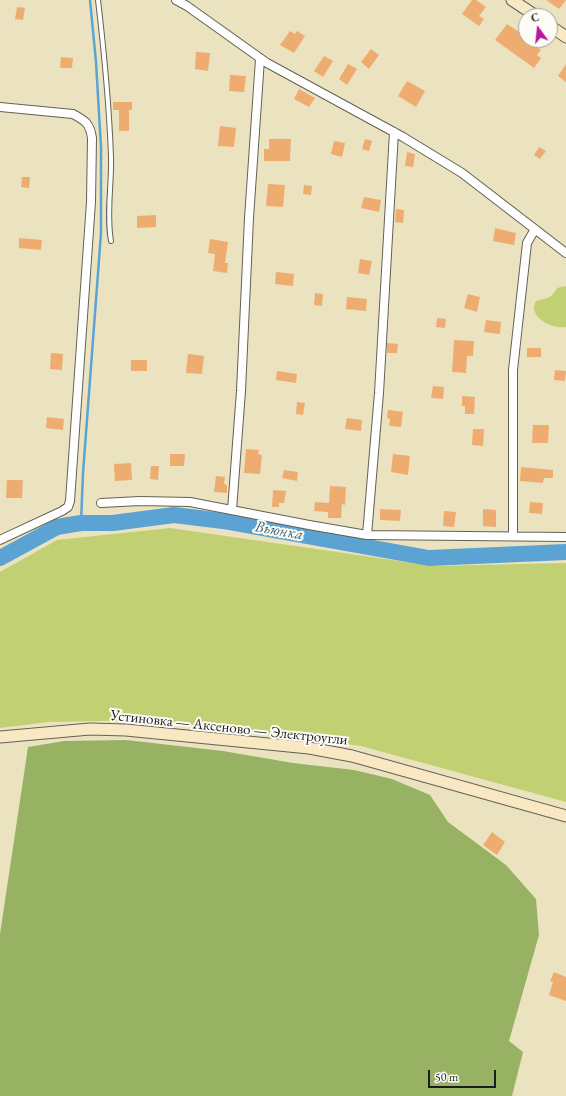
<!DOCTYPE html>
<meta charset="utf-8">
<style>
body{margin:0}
#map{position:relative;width:566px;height:1096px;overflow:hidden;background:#ebe2c0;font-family:"EB Garamond",serif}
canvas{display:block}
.north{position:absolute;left:518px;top:8px;width:40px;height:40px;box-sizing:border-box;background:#fdfcf7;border:1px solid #a3a29f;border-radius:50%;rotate:345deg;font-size:11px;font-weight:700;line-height:16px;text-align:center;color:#1c1c1c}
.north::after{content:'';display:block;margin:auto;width:14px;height:18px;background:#b5179e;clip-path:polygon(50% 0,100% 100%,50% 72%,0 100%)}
.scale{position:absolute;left:428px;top:1070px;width:68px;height:18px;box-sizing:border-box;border:2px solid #1c1c1c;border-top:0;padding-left:5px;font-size:12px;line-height:14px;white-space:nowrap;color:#1c1c1c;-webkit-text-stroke:3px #fdfcf7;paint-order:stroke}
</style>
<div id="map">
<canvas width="566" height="1096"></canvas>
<div class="north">С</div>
<div class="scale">50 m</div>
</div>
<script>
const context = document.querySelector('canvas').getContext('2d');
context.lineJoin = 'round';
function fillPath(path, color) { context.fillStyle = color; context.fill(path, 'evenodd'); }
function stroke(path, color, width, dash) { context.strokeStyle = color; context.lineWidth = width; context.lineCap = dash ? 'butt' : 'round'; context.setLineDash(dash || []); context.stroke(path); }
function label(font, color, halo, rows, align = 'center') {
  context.font = font + ' "EB Garamond",serif'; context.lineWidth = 4; context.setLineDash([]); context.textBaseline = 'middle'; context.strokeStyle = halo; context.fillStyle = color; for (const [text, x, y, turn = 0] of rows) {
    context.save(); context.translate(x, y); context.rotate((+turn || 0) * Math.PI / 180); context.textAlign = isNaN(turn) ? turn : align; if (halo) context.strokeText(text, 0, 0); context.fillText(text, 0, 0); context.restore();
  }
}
const green = new Path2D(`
 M566,286V327C555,329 535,321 534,308C534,305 535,303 536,301C547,298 551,299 557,288Z
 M170,528L434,566L566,563V802L361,746L153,720L49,722L0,728V572L57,540Z`);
const forest = new Path2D(`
 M126,740L223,751L293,763L354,770L392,779L430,795L448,822L506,865L536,899L539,935L509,1041L523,1052L512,1096H0V934L28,747L64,741Z`);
const stream = new Path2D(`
 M81,523L83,473L101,233V147L96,62L90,0`);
const river = new Path2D(`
 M0,558L57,527L81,523H113L174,515L223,521L429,558L566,552`);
const building = new Path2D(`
 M472,0H476L486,7L479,16L484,19L479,26L462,14Z
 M546,0H566L559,9Z
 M17,7L25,8L23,20L15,19Z
 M507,24L521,33L519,35L541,50L537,55L541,58L534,68L495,40Z
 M290,31L295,34L297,31L305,36L294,53L280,45Z
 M371,49L379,55L369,69L361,62Z
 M196,52L210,53L208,71L195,69Z
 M324,56L333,61L323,77L314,71Z
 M61,57L73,58L72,68H60Z
 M348,64L357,69L347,85L339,79Z
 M566,64V82L558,76Z
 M230,75L246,76L244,92L229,91Z
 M407,81L425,91L416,107L398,96Z
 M299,89L315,98L309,107L294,99Z
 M113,102H132V110H129V131H119V110H113Z
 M220,126L236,128L234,147L218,146Z
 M269,139H291L290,161H264V149H269Z
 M365,139L372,141L369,151L362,149Z
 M334,141L345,143L342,157L331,154Z
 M539,147L546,151L540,159L534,155Z
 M407,152L415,154L413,167L405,166Z
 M22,177H30L29,188L21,187Z
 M268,184L285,185L283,207L266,206Z
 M304,185L312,186L311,195L303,194Z
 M364,197L381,200L379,212L361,208Z
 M396,209L404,210L403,223L395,222Z
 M156,215V227L137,228V216Z
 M495,228L516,233L514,245L493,241Z
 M19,238L42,240L41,250L19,248Z
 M210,239L228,242L225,263H228L227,273L213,271L215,254L208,253Z
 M360,259L372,261L369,275L358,273Z
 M276,272L294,274L293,286L275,284Z
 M315,293L323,294L322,306L314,305Z
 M468,294L480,297L477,312L464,308Z
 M347,297L367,299L366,311L346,309Z
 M437,318L446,319L445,328L436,327Z
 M486,320L501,322L500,334L484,332Z
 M454,340L474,341L473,356H467L466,373L452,372Z
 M387,343L398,344L397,353H387Z
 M527,348H541V357H527Z
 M51,353L63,354L62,370L50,369Z
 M188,354L204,356L202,374L186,373Z
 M131,360H147V371H131Z
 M555,370L566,371L565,381L554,380Z
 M277,371L297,374L296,383L276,380Z
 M433,386L444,387L443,399L431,398Z
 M462,396L475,397L474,414H465V406H462Z
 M297,402L305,403L303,415L296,414Z
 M388,410L403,412L401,427L389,426L390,419L387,418Z
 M47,417L64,419L63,430L46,428Z
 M347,418L362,420L361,431L345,429Z
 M533,425H549L548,443H532Z
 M473,429H484L483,446L472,445Z
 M246,449L259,450L258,454L262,455L260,474L244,473Z
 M170,454H185L184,466H170Z
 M393,454L410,456L408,475L391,472Z
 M131,463L132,480L115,481L114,464Z
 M151,466H159L158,480L150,479Z
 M521,467L553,470V478H544L543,483L520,481Z
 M284,470L298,472L297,481L282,478Z
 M216,476L225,477L224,484L227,485V493L214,492Z
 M7,480H23L22,498H6Z
 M330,486L346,487L345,505L342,504L341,518H328V512L314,511L315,502L329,503Z
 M273,490L286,491L284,503H279V507H272Z
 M530,502L543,503L542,514L529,513Z
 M380,509L401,510L400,521L380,520Z
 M483,509L496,510V527L483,526Z
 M444,511L456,512L454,527L443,526Z
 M492,832L505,842L497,855L483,845Z
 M554,972L566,977V1001L549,995L553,982L550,981Z`);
const lane = new Path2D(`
 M98,0C104,51 109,104 111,156C112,184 106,213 111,241`);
const street = new Path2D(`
 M176,0L187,6L267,63L403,137L462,173L566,253
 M0,107L73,114C86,121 90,124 92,138L91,202L70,501L68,507L62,511L0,540
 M101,503L140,501L190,502L309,525L367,535L566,537
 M232,510L241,391L249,218L260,59
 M367,535L379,393L394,132
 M513,536V370L527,243L535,229`);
const secondary = new Path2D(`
 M512,0L536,16
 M550,26L566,37
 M0,737L90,729L126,730L309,748L352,756L566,816`);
const streetNames = [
 ["Устиновка — Аксеново — Электроугли",229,728,6]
];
const waterNames = [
 ["Вьюнка",279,531,10]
];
fillPath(green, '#c1d072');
fillPath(forest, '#98b264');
stroke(stream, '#5ba3d2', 2.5);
stroke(river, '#5ba3d2', 16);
fillPath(building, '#efac70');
stroke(lane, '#646155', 6);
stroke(street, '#646155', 10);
stroke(secondary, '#646155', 13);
stroke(lane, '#fff', 4);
stroke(street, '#fff', 8);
stroke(secondary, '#f8e8c3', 11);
label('15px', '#1c1c1c', '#fdfcf7', streetNames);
label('italic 16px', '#3c6077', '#fdfcf7', waterNames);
</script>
